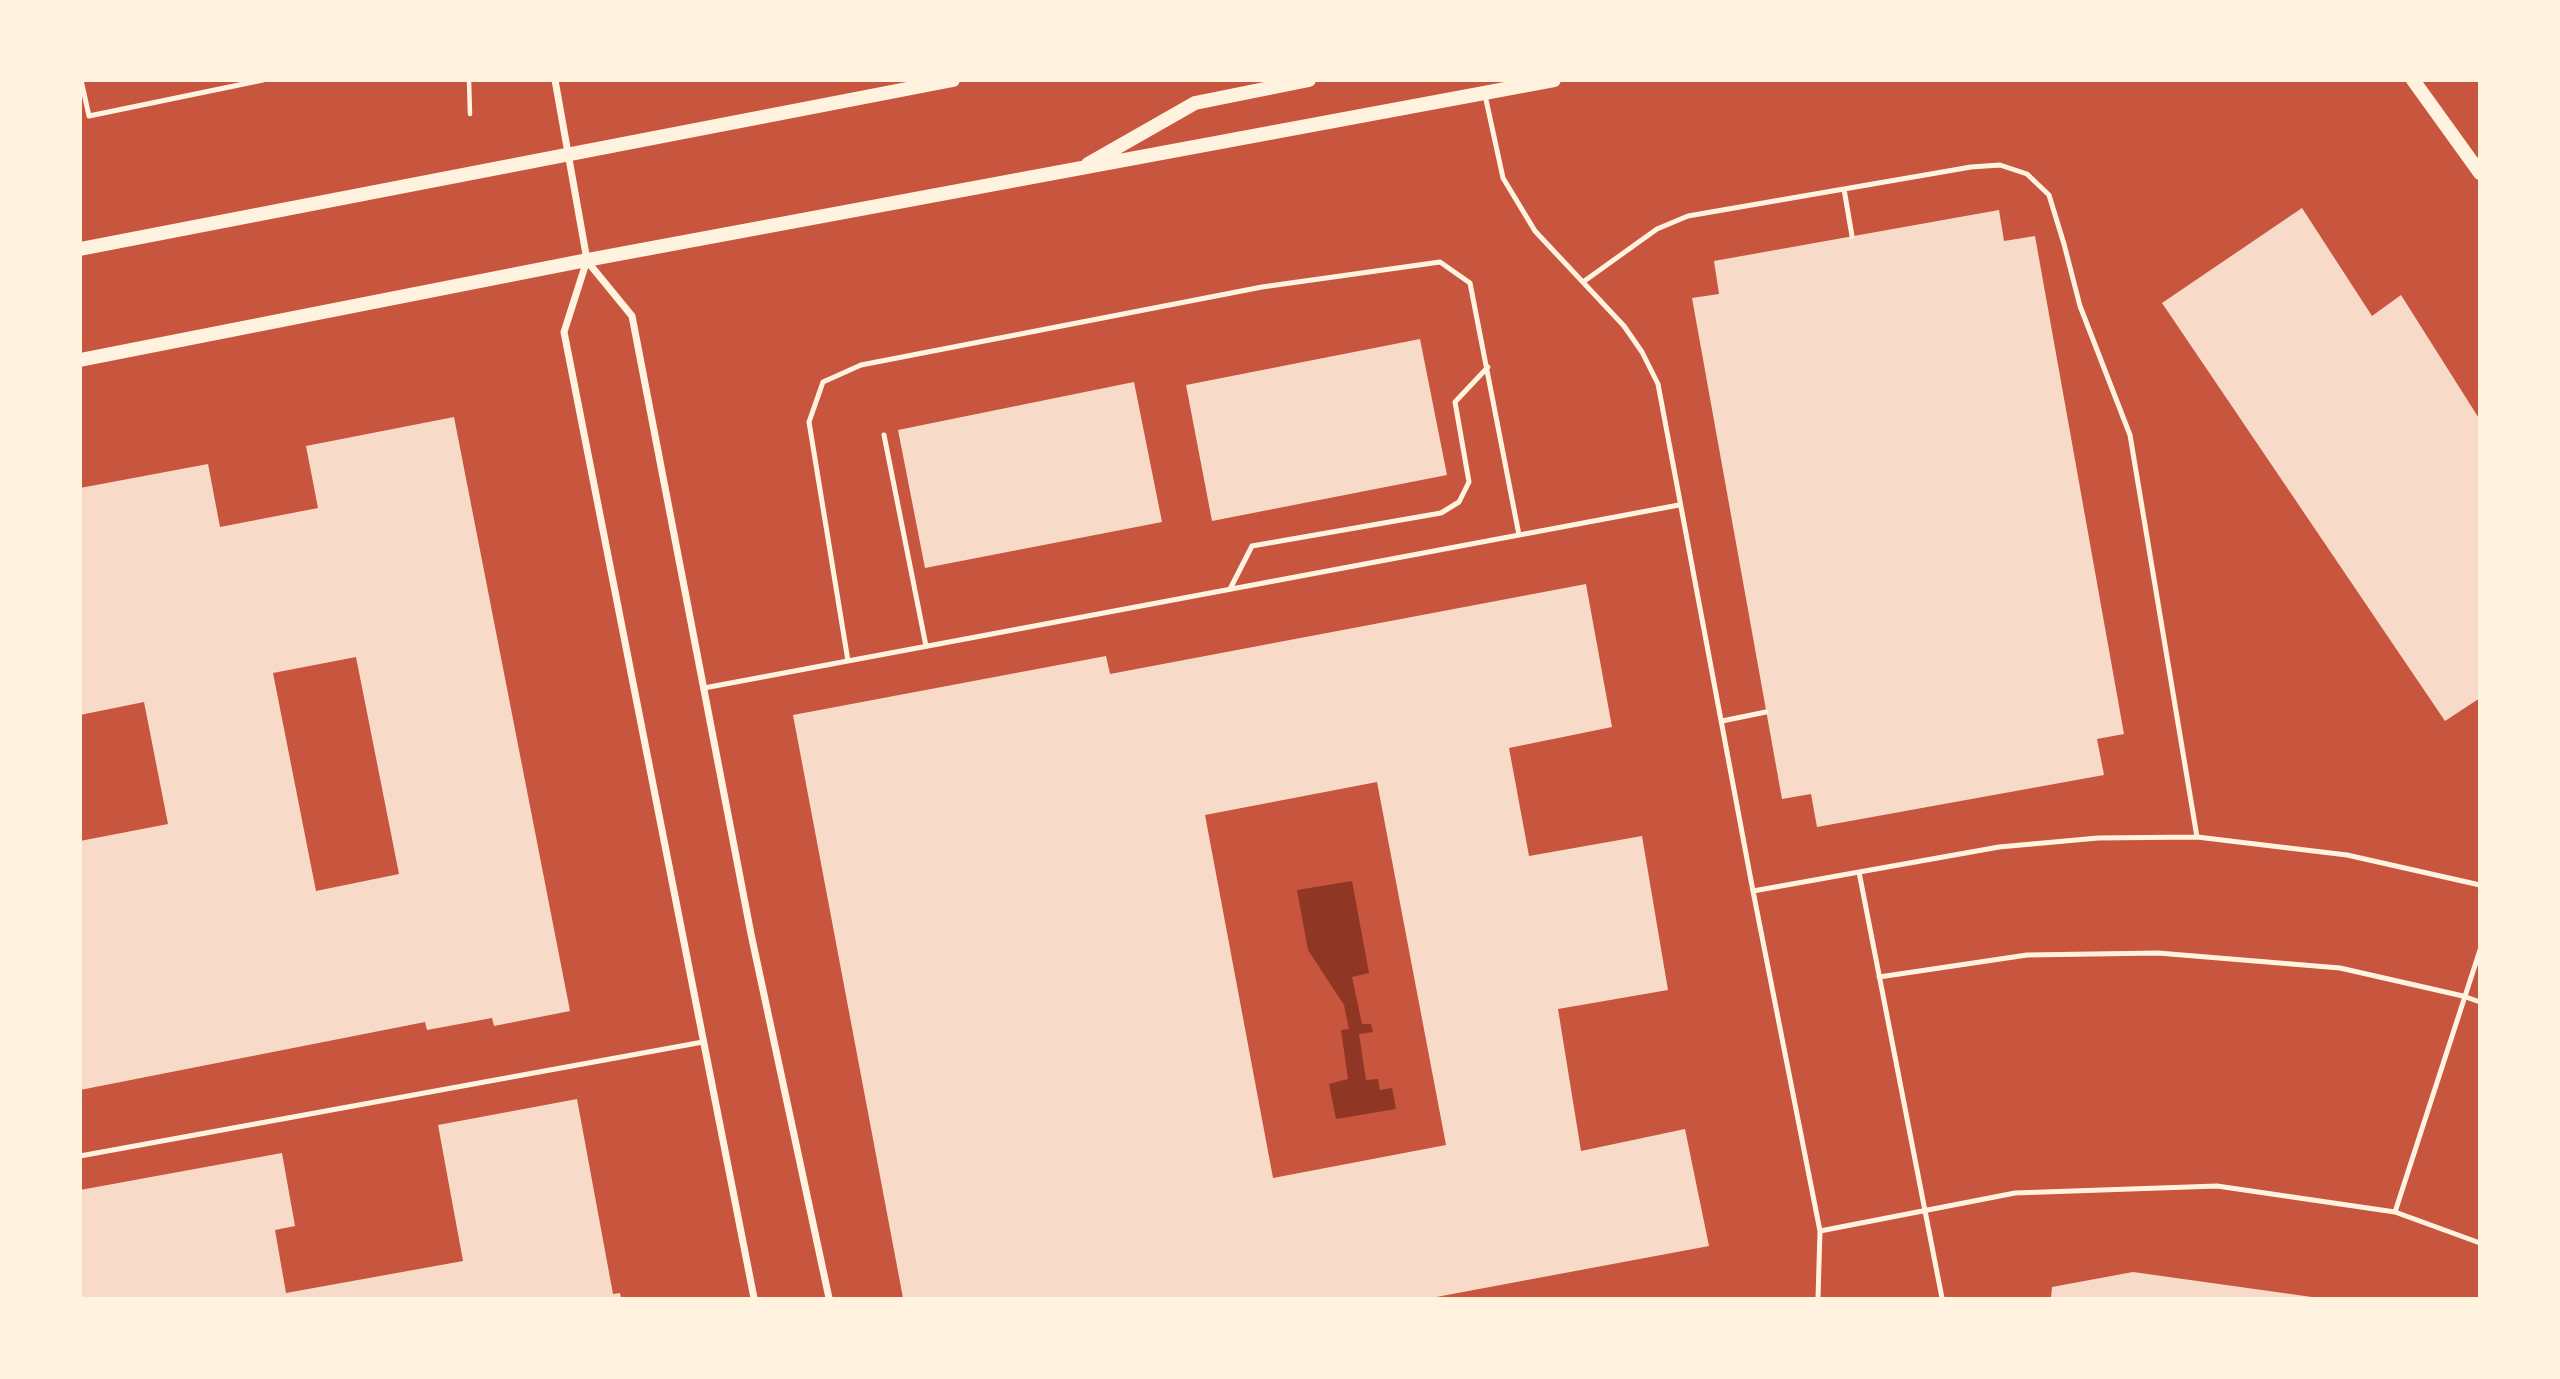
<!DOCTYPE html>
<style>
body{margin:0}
#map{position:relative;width:2560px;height:1379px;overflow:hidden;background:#c8553d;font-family:Helvetica,sans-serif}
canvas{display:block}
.frame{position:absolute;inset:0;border:82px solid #fff3e0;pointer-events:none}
</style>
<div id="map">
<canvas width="2560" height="1379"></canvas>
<div class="frame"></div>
</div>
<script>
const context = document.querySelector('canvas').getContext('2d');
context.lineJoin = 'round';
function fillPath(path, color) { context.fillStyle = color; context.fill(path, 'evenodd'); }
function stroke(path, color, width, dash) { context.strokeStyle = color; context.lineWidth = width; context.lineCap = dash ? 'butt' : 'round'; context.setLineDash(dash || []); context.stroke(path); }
const water = new Path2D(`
 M1352,881L1369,973L1352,977L1362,1024H1371L1373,1032L1359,1034L1366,1080L1378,1079L1380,1090L1392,1088L1396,1109L1336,1119L1329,1084L1348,1079L1341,1030L1349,1029L1344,1005L1308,950L1297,890Z`);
const building = new Path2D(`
 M2302,208L2372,316L2401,295L2480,420V698L2445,721L2162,303Z
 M1999,210L2004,241L2035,236L2124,734L2097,739L2104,775L1817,827L1811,794L1782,799L1692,298L1719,294L1714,261Z
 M1420,339L1447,475L1212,521L1186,385Z
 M1134,382L1162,522L925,568L898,430Z
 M454,417L570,1011L494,1026L492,1018L427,1030L425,1022L80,1090V841L168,824L144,702L80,715V488L208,464L220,527L318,508L306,446ZM356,657L399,874L316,891L273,673Z
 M1586,584L1612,727L1509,748L1529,856L1642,836L1668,990L1558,1009L1581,1151L1685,1129L1709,1246L1431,1298H903L793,715L1106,656L1110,674ZM1377,782L1446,1145L1273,1178L1205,815Z
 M577,1099L613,1294L620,1293L621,1298H80V1190L282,1153L295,1226L275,1230L286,1293L463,1261L438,1125Z
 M2133,1272L2312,1297V1298H2051L2052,1287Z`);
const path = new Path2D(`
 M469,80L470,114`);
const service = new Path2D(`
 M81,80L89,116L263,80
 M1485,95L1503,178L1535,231L1624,326L1642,352L1658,384L1753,891L1820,1231L1818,1298
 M1844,189L1852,236
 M1583,282L1657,229L1688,216L1971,167L2000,165L2027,174L2049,195L2064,244L2080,306L2130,435L2197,837
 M884,435L926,646
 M1230,589L1252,546L1441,513L1459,502L1469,482L1455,402L1488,367
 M848,661L809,422L823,382L861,365L1262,287L1440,262L1470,283L1519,535
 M704,688L1679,505
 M1722,721L1766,712
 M1859,872L1942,1298
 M1753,891L1999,847L2098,838L2197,837L2347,855L2480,885
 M1879,977L2027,955L2158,953L2340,968L2463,996L2480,1002
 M80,1156L703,1042
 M2395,1212L2480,950
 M1820,1231L2015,1193L2217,1186L2395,1212L2480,1243`);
const minor = new Path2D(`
 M555,80L587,260L564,332L754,1298
 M587,261L632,316L751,934L829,1298`);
const secondary = new Path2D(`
 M2413,80L2480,173
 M1088,164L1195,103L1309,80
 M80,249L953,80
 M80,360L587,260L1554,80`);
fillPath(water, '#8f3625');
fillPath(building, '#f7dbc8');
stroke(path, '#fff3e0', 4.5);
stroke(service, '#fff3e0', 5);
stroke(minor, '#fff3e0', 7);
stroke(secondary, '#fff3e0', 14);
</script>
